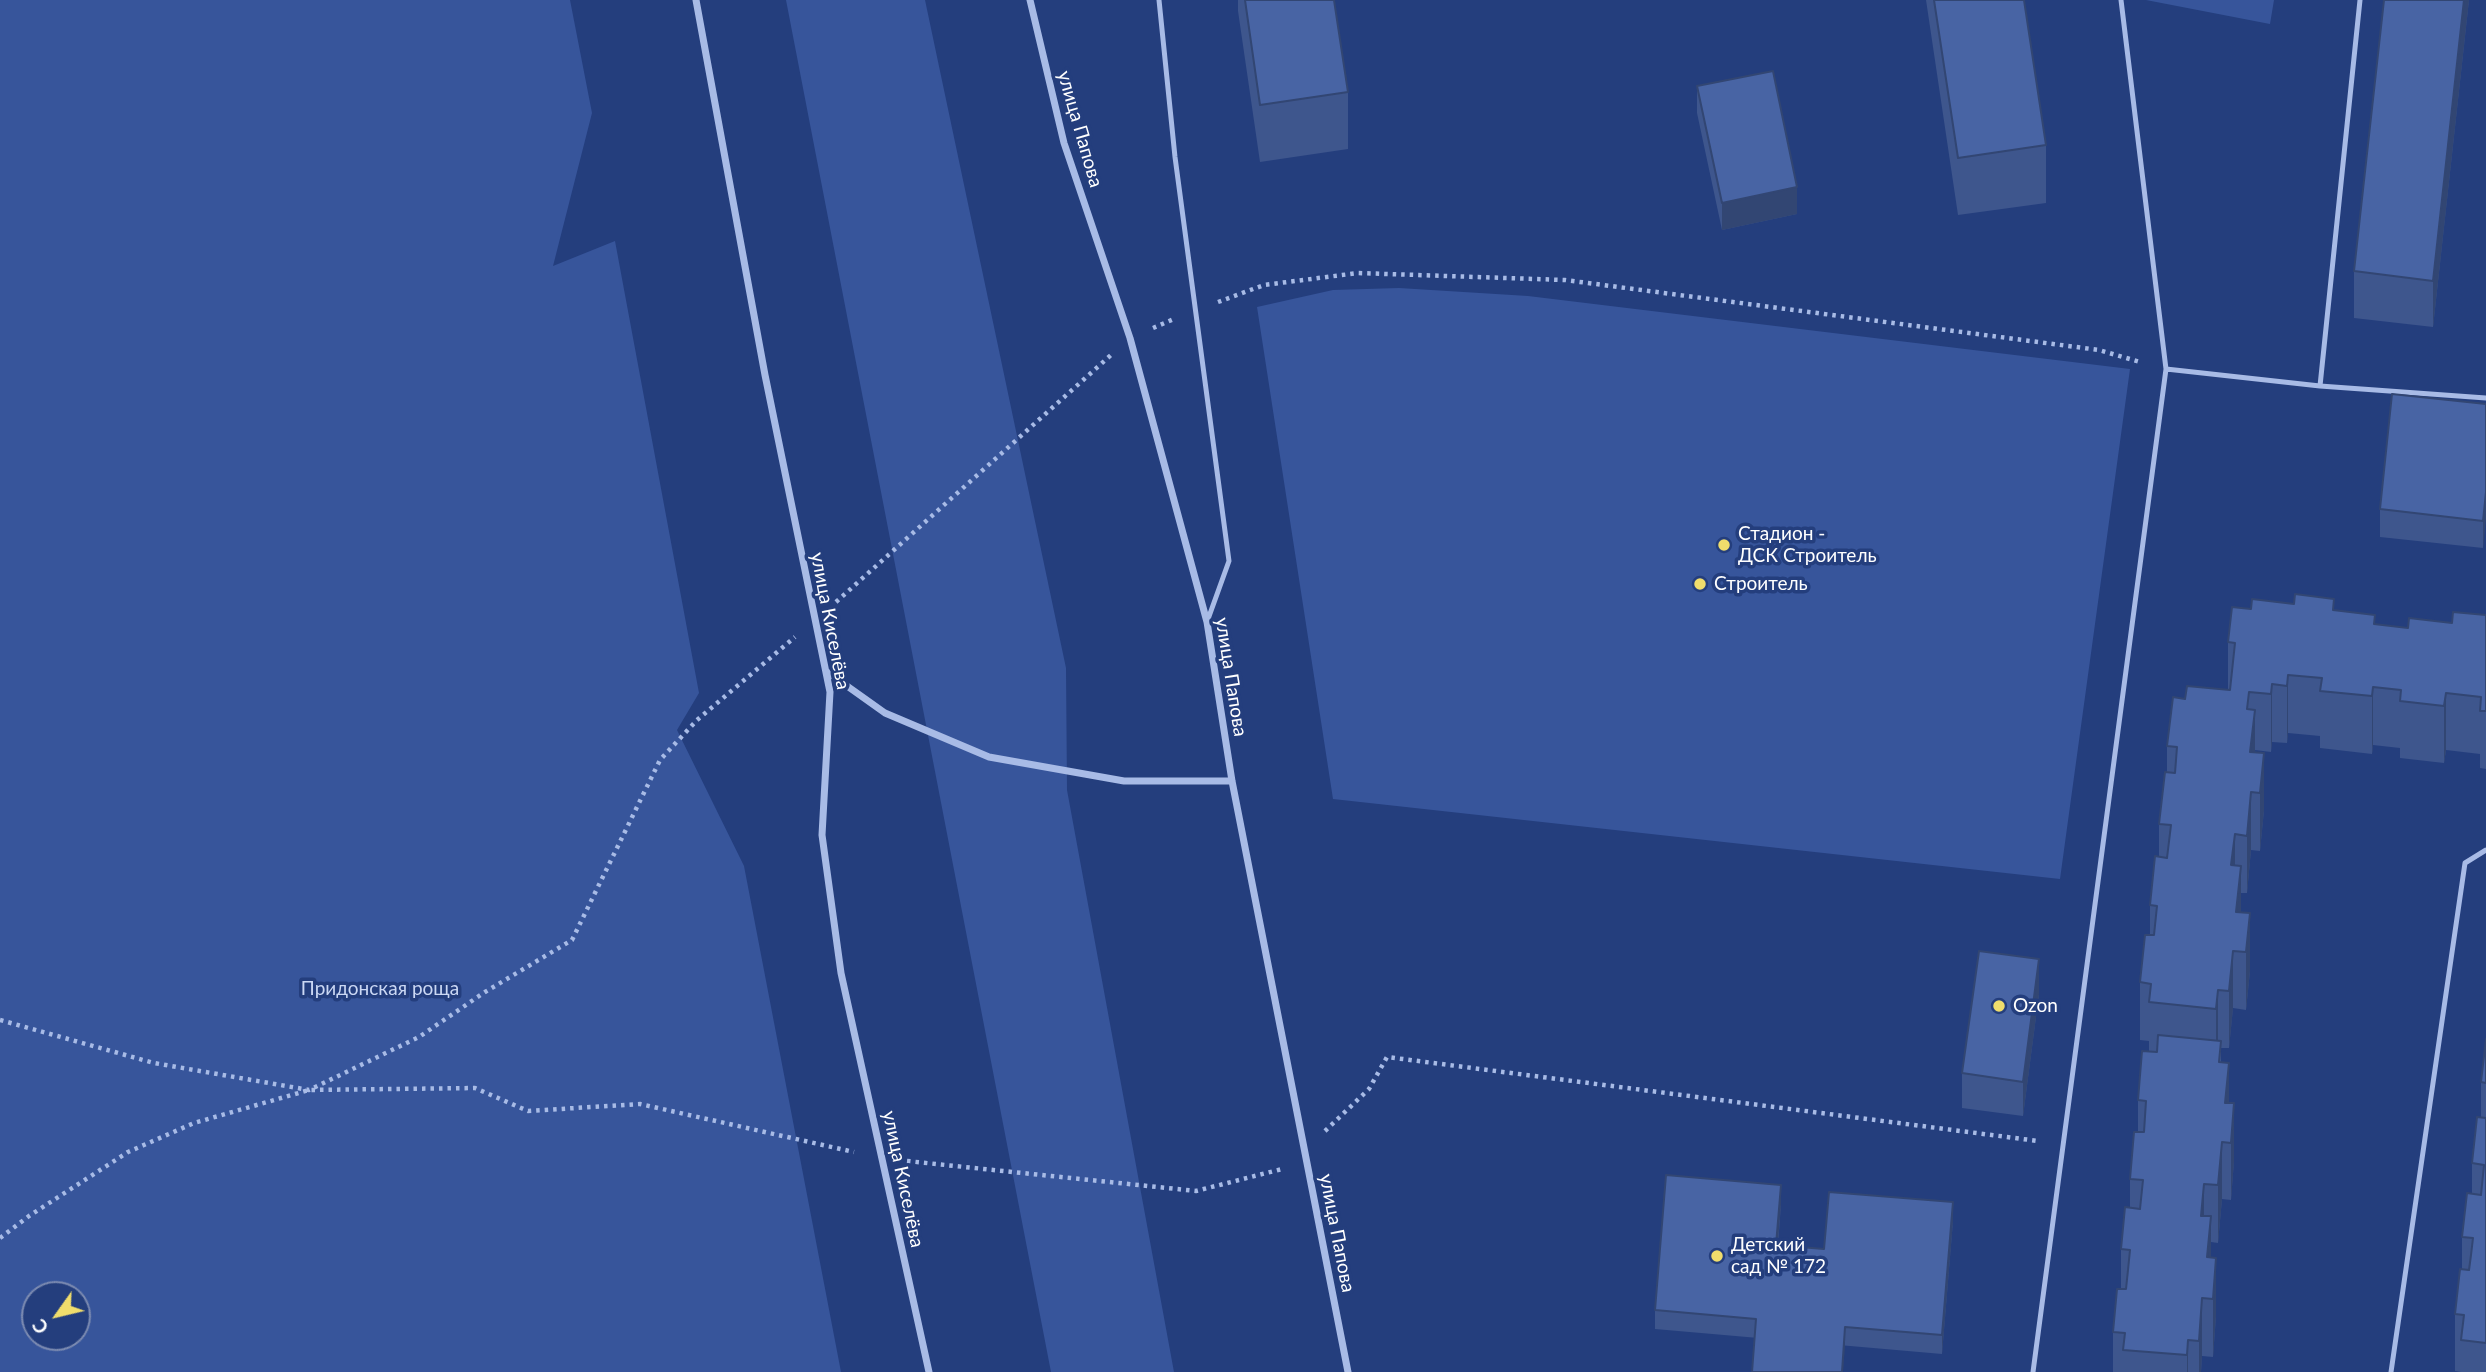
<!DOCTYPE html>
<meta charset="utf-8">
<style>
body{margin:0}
#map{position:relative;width:2486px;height:1372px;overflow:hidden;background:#243e7d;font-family:Lato,sans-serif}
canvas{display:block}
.north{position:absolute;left:21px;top:1281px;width:70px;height:70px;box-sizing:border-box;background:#243e7d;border:2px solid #7c8bb1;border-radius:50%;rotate:236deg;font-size:19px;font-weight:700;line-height:28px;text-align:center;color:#fff}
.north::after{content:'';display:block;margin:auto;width:24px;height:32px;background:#f0dd6c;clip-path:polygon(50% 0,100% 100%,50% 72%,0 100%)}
</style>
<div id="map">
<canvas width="2486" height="1372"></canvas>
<div class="north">С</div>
</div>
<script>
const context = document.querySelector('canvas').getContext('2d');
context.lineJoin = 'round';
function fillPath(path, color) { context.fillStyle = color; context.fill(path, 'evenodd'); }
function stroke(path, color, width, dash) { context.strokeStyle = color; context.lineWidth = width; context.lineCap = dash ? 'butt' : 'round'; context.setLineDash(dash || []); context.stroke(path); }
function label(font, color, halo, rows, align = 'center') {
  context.font = font + ' Lato,sans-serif'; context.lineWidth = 7; context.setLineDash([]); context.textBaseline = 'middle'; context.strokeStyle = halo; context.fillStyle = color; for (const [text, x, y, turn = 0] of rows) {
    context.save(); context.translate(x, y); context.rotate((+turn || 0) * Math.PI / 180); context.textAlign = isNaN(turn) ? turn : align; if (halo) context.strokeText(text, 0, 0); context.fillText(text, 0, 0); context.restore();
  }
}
const green = new Path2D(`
 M0,0H570L592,113L553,266L615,241L699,693L677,730L744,866L841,1372H0ZM35,1295H77V1337H35Z
 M786,0H925L1066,668L1067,790L1174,1372H1051Z
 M2146,0H2274L2270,24Z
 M1399,288L1528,296L2130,369L2060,879L1333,799L1257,307L1333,290Z`);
const path = new Path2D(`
 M1218,302L1264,285L1358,273L1565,280L2099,350L2140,362
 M1153,328L1174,319
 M836,602L1111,355
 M0,1020L154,1063L309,1090L419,1037L485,992L572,940L660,760L697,720L795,637
 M1325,1131L1369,1089L1387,1057L2038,1141
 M907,1161L1196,1191L1282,1169
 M0,1238L29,1216L128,1152L194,1123L309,1090L475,1088L528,1111L640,1104L854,1152`);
const lane = new Path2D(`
 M1159,0L1175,157L1229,561L1207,622
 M2121,0L2166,369L2320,386L2486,398
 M2320,386L2360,0
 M2033,1372L2166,369
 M2391,1372L2465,863L2486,850`);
const street = new Path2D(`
 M696,0L765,375L830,692L822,835L841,973L929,1372
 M1030,0L1064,143L1130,338L1207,622L1232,781L1348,1372
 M826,671L885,713L989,757L1124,781H1232`);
const wall = new Path2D(`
 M1238,0H1334L1348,92V149L1260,162L1238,11Z
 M1926,0H2024L2046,145V203L1958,215Z
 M2384,0H2469L2433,327L2354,318V271Z
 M1697,86L1797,214L1722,230L1697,113Z
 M2486,404L2483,548L2380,537V509Z
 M2251,609L2334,610L2375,625L2408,628L2452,623L2486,615V769L2480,768V754L2446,750L2444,763L2400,758V748L2373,745L2372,754L2320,748V736L2288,733L2287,743L2272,742L2271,752L2255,750L2264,810L2260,851L2251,850L2247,893H2241V913L2250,971L2246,1010L2233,1008L2229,1048H2221V1062L2229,1103L2234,1161L2231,1200L2222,1199L2218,1243L2211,1242V1258L2216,1316L2213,1357L2202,1356L2201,1372H2113V1332L2121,1289V1249L2130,1208V1179L2138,1132V1100L2149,1052V1041L2140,1040V982L2150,935V905L2159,857V824L2167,773V746L2185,699L2228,690V642Z
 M2039,994L2023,1116L1962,1108V1073Z
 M2486,1039V1372H2461L2455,1371V1314L2462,1269V1237L2472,1194V1163L2481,1117V1082Z
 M1781,1204L1778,1245L1824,1249L1953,1221L1942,1354L1655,1329V1310Z`);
const shadedWall = new Path2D(`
 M2464,0H2469L2433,327V281Z
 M1797,187V214L1722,230V203Z
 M2486,492V519L2483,548V521Z
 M2288,675V733L2287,743V686Z
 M2272,684V742L2271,752V694Z
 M2373,687V745L2372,754V696Z
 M2446,693V750L2444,763V706Z
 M2255,710V768L2251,792V850L2247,893V836L2250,752Z
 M2264,753V810L2260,851V793Z
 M2235,834V892L2231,865Z
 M2241,866V923L2236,912Z
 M2250,913V971L2246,1010V952Z
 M2233,951V1008L2229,1048V991Z
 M2039,959V994L2023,1116V1082Z
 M2218,990V1048L2216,1066V1009Z
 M2229,1063V1120L2225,1103Z
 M2234,1103V1161L2231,1200V1143Z
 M2222,1142V1199L2218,1243V1185Z
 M2204,1184V1241L2201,1216Z
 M1781,1185V1204L1776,1264V1245Z
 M1953,1202V1221L1942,1354V1335Z
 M2211,1216V1274L2207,1257Z
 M2216,1258V1316L2213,1357V1299Z
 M2202,1298V1356L2201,1372H2199V1341Z
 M1845,1327V1346L1843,1372H1842Z
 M2188,1340V1372H2187V1355Z`);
const building = new Path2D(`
 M1245,0H1334L1348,92L1260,105Z
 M1934,0H2024L2046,145L1958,158Z
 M2384,0H2464L2433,281L2354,271Z
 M1773,71L1797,187L1722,203L1697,86Z
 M2392,394L2486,404V492L2483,521L2380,509Z
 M2295,594L2334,599L2333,610L2375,615L2374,624L2408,628L2409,618L2452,623L2453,612L2486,615V711H2480L2481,697L2446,693L2444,706L2400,701L2401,690L2373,687L2372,696L2320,691L2322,678L2288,675L2287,686L2272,684L2271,694L2249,692L2247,709L2255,710L2250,752L2264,753L2260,793L2251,792L2247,836L2235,834L2231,865L2241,866L2236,912L2250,913L2246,952L2233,951L2229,991L2218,990L2216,1009L2149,1002L2151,984L2140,982L2145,935H2154L2157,906L2150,905L2155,856L2167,858L2171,825L2159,824L2165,772L2175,773L2177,747L2167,746L2173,697L2185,699L2187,686L2230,690L2235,643L2228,642L2232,607L2251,609L2252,599L2294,604Z
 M1979,951L2039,959L2023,1082L1962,1073Z
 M2158,1035L2221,1041L2219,1062L2229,1063L2225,1103H2234L2231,1143L2222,1142L2218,1185L2204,1184L2201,1216H2211L2207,1257L2216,1258L2213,1299L2202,1298L2199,1341L2188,1340L2187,1355L2123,1350L2125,1333L2113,1332L2117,1289H2126L2128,1270L2130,1250L2121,1249L2125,1207L2140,1209L2143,1180L2130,1179L2134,1132H2144L2146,1101L2138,1100L2142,1051L2157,1052Z
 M2486,1039V1083L2481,1082Z
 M2477,1117L2486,1118V1343L2461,1340L2464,1315L2455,1314L2460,1269L2469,1270L2471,1255L2473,1238L2462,1237L2467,1193L2481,1195L2484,1165L2472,1163Z
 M1666,1175L1781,1185L1776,1245L1824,1249L1829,1192L1953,1202L1942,1335L1845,1327L1842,1372H1752L1756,1319L1655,1310Z`);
const markers = [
 [1724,545,7,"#f0dd6c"],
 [1700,584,7,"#f0dd6c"],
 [1999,1006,7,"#f0dd6c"],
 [1717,1256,7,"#f0dd6c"]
];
const streetNames = [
 ["улица Папова",1080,129,74],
 ["улица Киселёва",830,621,79],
 ["улица Папова",1231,677,81],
 ["улица Киселёва",903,1179,78],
 ["улица Папова",1337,1233,79]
];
const poiNames = [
 ["Стадион -",1738,534],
 ["ДСК Строитель",1738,556],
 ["Строитель",1714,584],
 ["Ozon",2013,1006],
 ["Детский",1731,1245],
 ["сад № 172",1731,1267]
];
const parkNames = [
 ["Придонская роща",380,989]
];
fillPath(green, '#37559b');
stroke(path, '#a8bbe6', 4.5, [3.5, 5]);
stroke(lane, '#a8bbe6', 5);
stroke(street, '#a8bbe6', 7);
fillPath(wall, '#3e568d');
fillPath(shadedWall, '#324673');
fillPath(building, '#4864a4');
stroke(building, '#324673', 2);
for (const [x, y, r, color] of markers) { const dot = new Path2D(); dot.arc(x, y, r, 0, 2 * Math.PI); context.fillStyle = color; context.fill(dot); stroke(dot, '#243e7d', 2.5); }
label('19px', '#fff', '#243e7d', streetNames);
label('19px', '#fff', '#243e7d', poiNames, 'left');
label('19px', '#cbd8f4', '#243e7d', parkNames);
</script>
